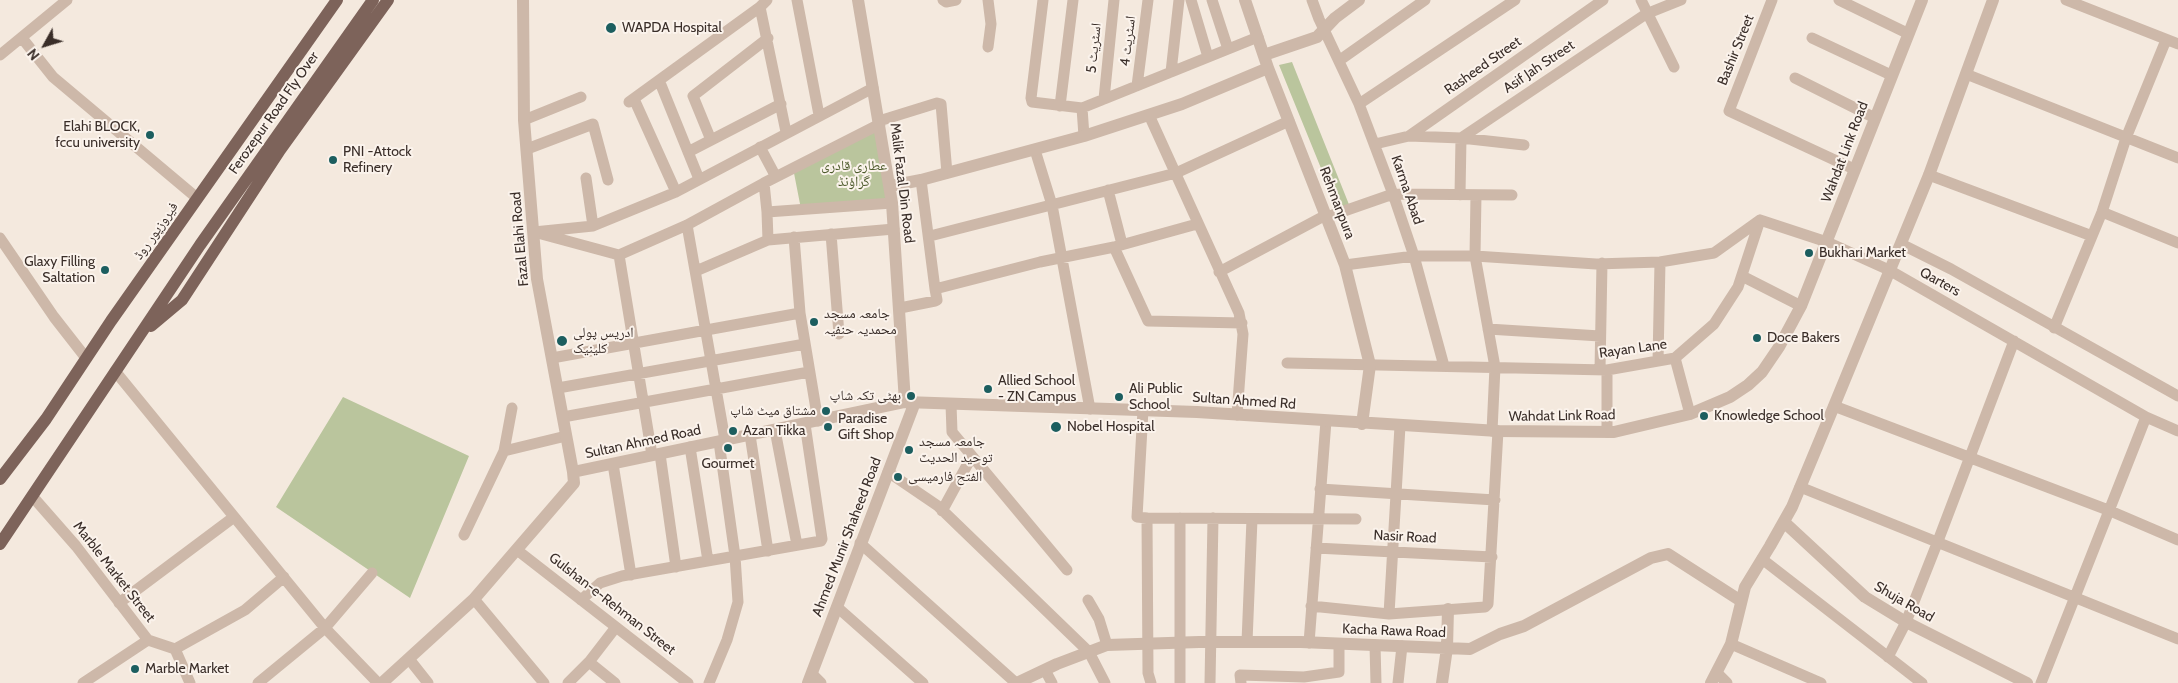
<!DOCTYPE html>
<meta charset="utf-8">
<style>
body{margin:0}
#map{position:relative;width:2178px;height:683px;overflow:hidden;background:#f4e9de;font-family:Cabin,sans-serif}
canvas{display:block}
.north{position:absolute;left:20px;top:20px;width:50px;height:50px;-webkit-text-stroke:4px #fbf3ec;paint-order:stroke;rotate:231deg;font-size:14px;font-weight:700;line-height:20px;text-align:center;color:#3a2e29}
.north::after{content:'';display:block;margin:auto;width:18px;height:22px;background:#3a2e29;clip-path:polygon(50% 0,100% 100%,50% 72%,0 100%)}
</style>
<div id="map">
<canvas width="2178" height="683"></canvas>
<div class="north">N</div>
</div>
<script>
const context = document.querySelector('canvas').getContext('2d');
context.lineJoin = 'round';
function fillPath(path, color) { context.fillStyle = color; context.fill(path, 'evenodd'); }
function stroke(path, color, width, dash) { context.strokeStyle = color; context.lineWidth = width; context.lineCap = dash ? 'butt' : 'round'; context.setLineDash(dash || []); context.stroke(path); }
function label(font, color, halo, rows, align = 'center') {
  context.font = font + ' Cabin,"Noto Naskh Arabic",sans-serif'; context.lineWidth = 4; context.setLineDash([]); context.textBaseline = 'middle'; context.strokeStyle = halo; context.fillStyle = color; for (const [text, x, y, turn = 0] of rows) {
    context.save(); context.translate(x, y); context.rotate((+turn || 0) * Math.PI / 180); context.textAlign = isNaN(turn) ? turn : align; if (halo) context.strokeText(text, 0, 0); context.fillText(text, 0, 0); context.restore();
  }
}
const green = new Path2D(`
 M1292,62L1350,207L1338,210L1279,65Z
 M880,124L892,203L801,209L793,168Z
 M343,397L469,456L410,598L276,507Z`);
const minor = new Path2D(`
 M797,0L819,115
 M943,0L946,2L956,0
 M988,0L991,24L988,47
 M1043,0L1031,98L1032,102L1082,108L1258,37
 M1191,0L1208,57
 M1212,0L1228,49
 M1312,0L1319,19L1359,104L1393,194L1414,256L1444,366
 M1641,0L1674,67
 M1772,0L1729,111L1854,169
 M1839,0L1907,33
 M2066,0L2178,44
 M760,7L786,132
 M22,38L53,77L197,198
 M1812,38L1891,75
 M0,55L67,0
 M1340,60L1425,0
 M1171,72L1179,0
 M1966,74L2178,158
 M1795,78L1875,118
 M659,80L699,179
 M1137,86L1148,0
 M873,88L676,192L593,226L534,232L619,255L687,225L764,183L767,212L892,203
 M634,99L676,192
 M1104,99L1114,0
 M629,102L760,7L767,0
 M1359,104L1515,0
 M1060,106L1073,0
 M1082,108L1084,136
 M1149,115L1239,313L1243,334L1237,415
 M524,120L581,97
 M879,121L937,103L941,104L947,173
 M1409,136L1461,138L1646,14L1681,0
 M711,140L693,96L768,38
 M1375,144L1409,136L1603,0
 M760,147L776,177
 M527,149L593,124L608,180
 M1035,150L1052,205L1090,409
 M688,152L781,104
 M1929,175L2092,236
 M586,178L593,226
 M921,180L935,289L1040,262L1114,247L1197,224
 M764,183L880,124
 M1108,190L1122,244
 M1460,195L1461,138L1524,145
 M1476,195L1475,256L1495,367L1492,431
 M767,212L768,240
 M2102,212L2178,243
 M1327,217L1393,194L1512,195
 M687,225L725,440
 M831,234L839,334
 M930,236L1176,173L1289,121
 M794,237L800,313L818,421
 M0,238L54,317L86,358
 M1901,244L1951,269L2178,396
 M1114,247L1148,321L1242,323
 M619,255L652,455
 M1345,265L1414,256H1475L1596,264L1660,262L1714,253L1760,220L1827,242L1889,270L2146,417L2178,431
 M696,271L768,240L894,229
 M1219,272L1326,215
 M1742,276L1801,306
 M900,308L935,301L937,300L935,289
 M2054,328L2102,212L2126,138L2166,40
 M1488,329L1600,336
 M552,358L800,313
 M1675,358L1690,414
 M1658,361L1660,262
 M1287,363L1607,370L1675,358L1714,324L1738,287L1760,220
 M1600,370L1602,263
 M1607,370V432
 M115,371L325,628L378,683
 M558,388L805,344
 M951,404L952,432L1067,570
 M1834,406L2108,510L2178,540
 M1143,410L1137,517L1147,518L1148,673L1151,683
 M563,417L809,372
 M775,430L797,545
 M750,435L768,551
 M690,447L708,561
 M504,451L566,436
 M660,454L676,567
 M613,464L631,575
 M888,472L938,506L1089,652L1105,683
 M1800,487L2178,639
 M1320,489L1495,500
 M33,497L76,546L148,640L175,649L190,683
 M942,511L972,456
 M1147,518L1356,519
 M464,535L504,451L512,408
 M860,543L1016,683
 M1316,548L1492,557
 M517,550L688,683
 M1762,559L1922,683
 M474,599L544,683
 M581,600L600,583L622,576L821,541L822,539L805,424
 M1088,600L1099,619L1107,645
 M119,603L234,517
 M1311,606L1389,614L1485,607L1488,604L1498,431
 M837,607L923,683
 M1389,614L1400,426
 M1247,642L1252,519
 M1309,643L1326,421
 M1731,644L1821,683
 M1375,645L1376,683
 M175,649L245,610L284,577
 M1888,657L1906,622L1938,541L2014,341
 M409,659L428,683
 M589,662L615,683
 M1045,670L1052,683
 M1717,673L1727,683
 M812,674L821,683
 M83,683L148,640
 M258,683L325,628L372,573
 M568,683L589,662L616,627
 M709,683L727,640L738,602L735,556L719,442
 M1180,683V518
 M1210,683L1213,518
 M1241,683L1240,675L1304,677L1339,672V644
 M1398,683L1402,646
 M2041,683L2146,417`);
const tertiary = new Path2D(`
 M523,0L524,120L537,279L573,472
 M858,0L892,203L905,402
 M1245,0L1268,68L1345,265L1370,365L1362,424
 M1264,55L1317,37L1335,18L1359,0
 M890,186L921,180L1084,136L1182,104L1268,68
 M1784,522L1865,597L1906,622L2027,683
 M382,683L474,599L574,483L573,472L905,402L1197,412L1498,431L1614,432L1690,414L1730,397L1748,385L1762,372L1779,347L1801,306L1922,0
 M808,683L915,402
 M1017,683L1057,664L1107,645L1199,642H1301L1470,649L1500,634L1524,626L1651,558L1668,554L1741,601
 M1442,683L1447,648L1448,609
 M1711,683L1731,644L1745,587L1770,546L1792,507L1834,406L1929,175L1993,0`);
const primary = new Path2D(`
 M151,326L182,300L280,150L388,0
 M0,479L46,419L111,321L337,0
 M0,544L200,245L373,0`);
const markers = [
 [611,28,6,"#1c5e5f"],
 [150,135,5,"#1c5e5f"],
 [333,160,5,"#1c5e5f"],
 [1809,253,5,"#1c5e5f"],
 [105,270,5,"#1c5e5f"],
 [814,322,5,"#1c5e5f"],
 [1757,338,5,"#1c5e5f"],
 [562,341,6,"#1c5e5f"],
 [988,389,5,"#1c5e5f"],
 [911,396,5,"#1c5e5f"],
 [1119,397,5,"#1c5e5f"],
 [826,411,5,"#1c5e5f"],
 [1704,416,5,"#1c5e5f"],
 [828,427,5,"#1c5e5f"],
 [1056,427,6,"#1c5e5f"],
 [733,431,5,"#1c5e5f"],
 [728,448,5,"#1c5e5f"],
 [909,450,5,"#1c5e5f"],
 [898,477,5,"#1c5e5f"],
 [135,669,5,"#1c5e5f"]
];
const poiNames = [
 ["WAPDA Hospital",622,28],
 ["Elahi BLOCK,",140,127,"right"],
 ["fccu university",140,143,"right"],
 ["PNI -Attock",343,152],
 ["Refinery",343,168],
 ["Bukhari Market",1819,253],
 ["Glaxy Filling",95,262,"right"],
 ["Saltation",95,278,"right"],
 ["جامعہ مسجد",824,314],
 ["محمدیہ حنفیہ",824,330],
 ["ادریس پولی",573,333],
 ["کلینیک",573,349],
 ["Doce Bakers",1767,338],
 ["Allied School",998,381],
 ["- ZN Campus",998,397],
 ["Ali Public",1129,389],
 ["School",1129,405],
 ["بھٹی تکہ شاپ",901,396,"right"],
 ["مشتاق میٹ شاپ",816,411,"right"],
 ["Knowledge School",1714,416],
 ["Paradise",838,419],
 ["Gift Shop",838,435],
 ["Nobel Hospital",1067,427],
 ["Azan Tikka",743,431],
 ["جامعہ مسجد",919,442],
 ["توحید الحدیٽ",919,458],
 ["Gourmet",728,464,"center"],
 ["الفتح فارمیسی",908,477],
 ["Marble Market",145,669]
];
const streetNames = [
 ["اسٹریٹ 4",1128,41,-83],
 ["اسٹریٹ 5",1094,48,-84],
 ["Bashir Street",1736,50,-68],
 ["Rasheed Street",1483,66,-35],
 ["Asif Jah Street",1539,67,-34],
 ["Ferozepur Road Fly Over",274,113,-55],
 ["Wahdat Link Road",1845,152,-69],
 ["Malik Fazal Din Road",902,183,83],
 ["Karma Abad",1407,190,71],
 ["Rehmanpura",1337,203,69],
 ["فیروزپور روڈ",156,231,-55],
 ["Fazal Elahi Road",520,239,-95],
 ["Qarters",1940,282,29],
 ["Rayan Lane",1633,349,-8],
 ["Sultan Ahmed Rd",1244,401,4],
 ["Wahdat Link Road",1562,416,-1],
 ["Sultan Ahmed Road",643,442,-12],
 ["Ahmed Munir Shaheed Road",847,537,-69],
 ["Nasir Road",1405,537,3],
 ["Marble Market Street",114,572,52],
 ["Shuja Road",1904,602,30],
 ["Gulshan-e-Rehman Street",612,604,38],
 ["Kacha Rawa Road",1394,631,2]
];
const parkNames = [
 ["عطاری قادری",854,166],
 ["گراؤنڈ",854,182]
];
fillPath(green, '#bac59d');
stroke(minor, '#cdb8a9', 11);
stroke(tertiary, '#cdb8a9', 12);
stroke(primary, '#7d635a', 12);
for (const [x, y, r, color] of markers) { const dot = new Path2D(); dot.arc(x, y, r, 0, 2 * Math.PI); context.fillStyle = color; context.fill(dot); stroke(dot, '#fbf3ec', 2); }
label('14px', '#3a2e29', '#fbf3ec', poiNames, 'left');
label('14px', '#3a2e29', '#fbf3ec', streetNames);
label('14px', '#4c5a2b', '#fbf3ec', parkNames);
</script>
